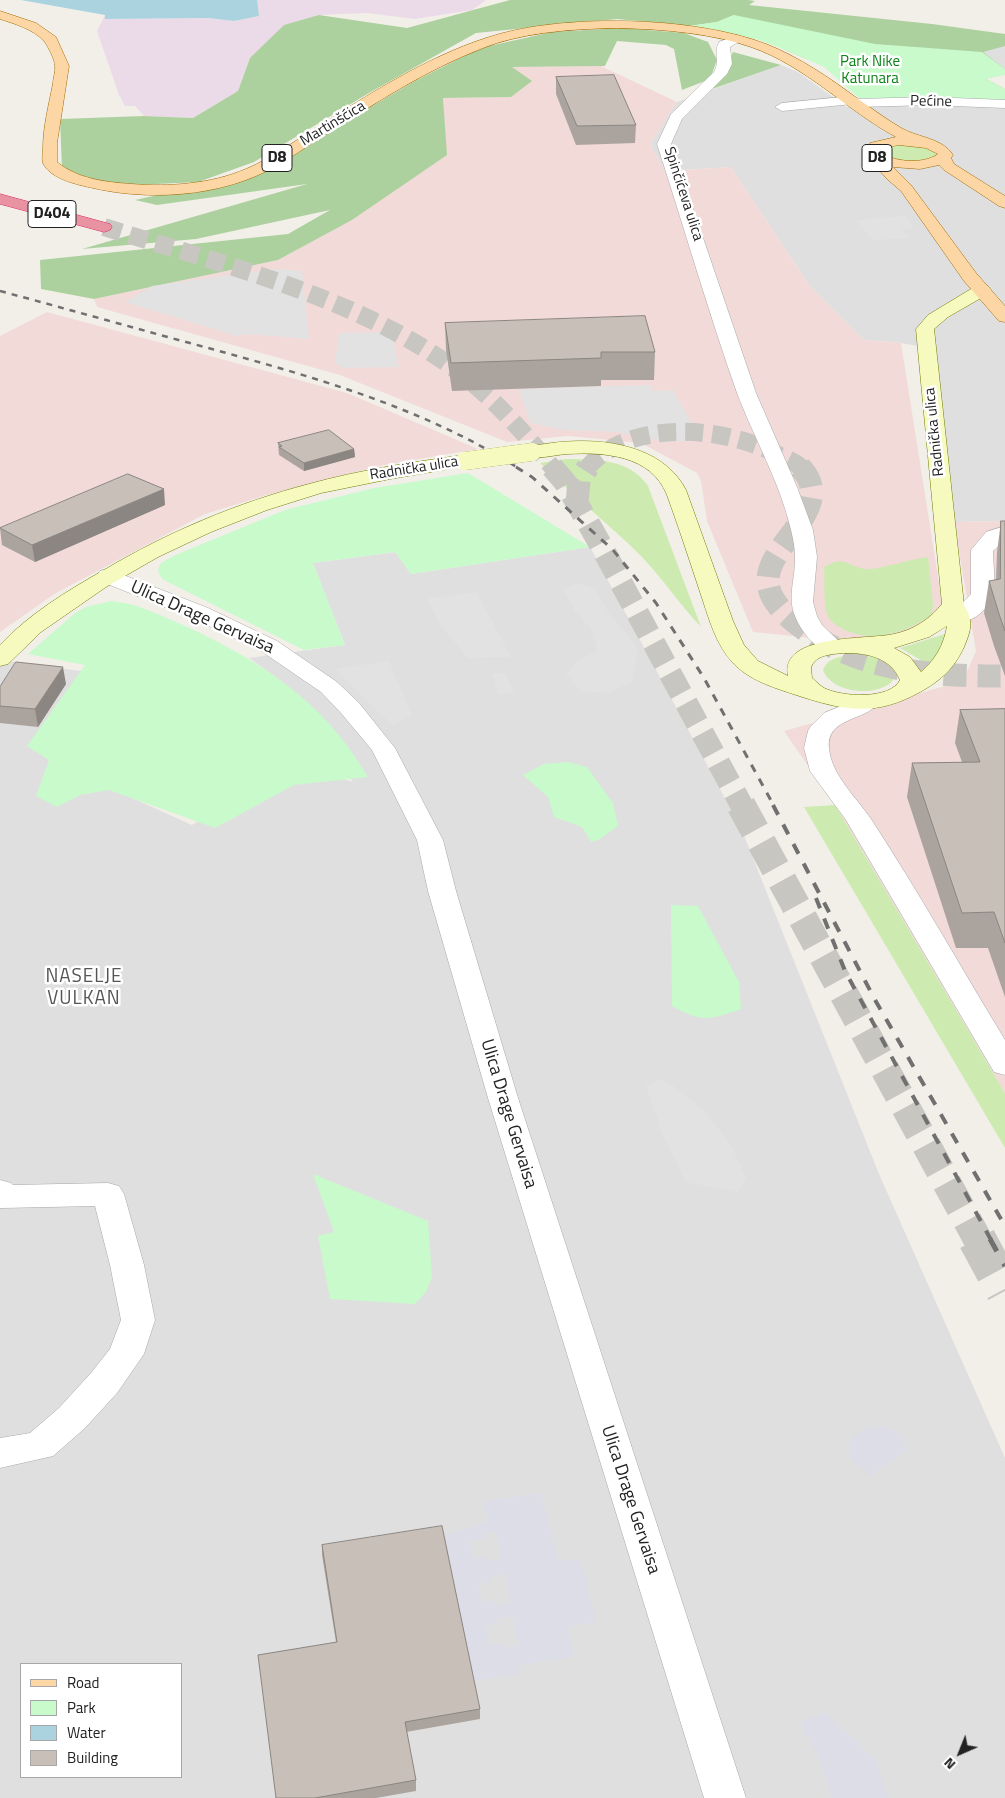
<!DOCTYPE html>
<meta charset="utf-8">
<style>
body{margin:0}
#map{position:relative;width:1005px;height:1798px;overflow:hidden;background:#f2efe9;font-family:"Titillium Web",sans-serif}
canvas{display:block}
.legend{position:absolute;left:20px;top:1663px;width:162px;height:115px;box-sizing:border-box;background:#fff;border:1px solid #a7a7a7;margin:0;padding:6px 9px;list-style:none;font-size:15px;color:#222}
.legend li{display:flex;align-items:center;gap:10px;height:25px}
.legend b{width:25px;border:1px solid #a7a7a7}
.north{position:absolute;left:935px;top:1728px;width:50px;height:50px;-webkit-text-stroke:4px #fff;paint-order:stroke;rotate:224deg;font-size:14px;font-weight:700;line-height:20px;text-align:center;color:#222}
.north::after{content:'';display:block;margin:auto;width:18px;height:22px;background:#222;clip-path:polygon(50% 0,100% 100%,50% 72%,0 100%)}
</style>
<div id="map">
<canvas width="1005" height="1798"></canvas>
<ul class="legend">
<li><b style="height:6px;background:#fcd6a4"></b>Road</li>
<li><b style="height:14px;background:#c8facc"></b>Park</li>
<li><b style="height:14px;background:#aad3df"></b>Water</li>
<li><b style="height:14px;background:#c7bfb8"></b>Building</li>
</ul>
<div class="north">N</div>
</div>
<script>
const context = document.querySelector('canvas').getContext('2d');
context.lineJoin = 'round';
function fillPath(path, color) { context.fillStyle = color; context.fill(path, 'evenodd'); }
function stroke(path, color, width, dash) { context.strokeStyle = color; context.lineWidth = width; context.lineCap = dash ? 'butt' : 'round'; context.setLineDash(dash || []); context.stroke(path); }
function label(font, color, halo, rows, align = 'center') {
  context.font = font + ' "Titillium Web",sans-serif'; context.lineWidth = 5; context.setLineDash([]); context.textBaseline = 'middle'; context.strokeStyle = halo; context.fillStyle = color; for (const [text, x, y, turn = 0] of rows) {
    context.save(); context.translate(x, y); context.rotate((+turn || 0) * Math.PI / 180); context.textAlign = isNaN(turn) ? turn : align; if (halo) context.strokeText(text, 0, 0); context.fillText(text, 0, 0); context.restore();
  }
}
const residential = new Path2D(`
 M1005,46V69L982,52L998,47Z
 M781,65L798,72L847,107L906,103L1005,102V521L954,522L934,349L901,343L864,340L810,286L731,167L665,171L650,144L677,102Z
 M590,547L741,828L879,1174L1005,1458V1798H0V660L103,674L88,778L192,825L295,763L353,782L284,683L249,658L345,645L313,563L396,552L411,574ZM21,1664H181V1777H21Z`);
const commercial = new Path2D(`
 M601,66L677,102L650,144L665,171L731,167L810,286L864,340L901,343L943,608L930,623L899,637L852,642L753,632L707,521L701,481L697,473L641,443L568,436L507,442L340,375L97,307L94,299L278,260L352,220L446,155L443,98L511,97V67Z
 M47,312L347,393L478,449L384,465L267,495L205,514L56,593L0,632V336Z
 M1005,521V1093L835,805L784,731L963,681L976,651L954,522Z`);
const industrial = new Path2D(`
 M257,0H486L472,10L415,19L367,13L319,15L250,58L238,91L193,118L144,116L135,106H125L119,95L97,31L105,15L106,19L208,18L234,21L259,16Z`);
const grass = new Path2D(`
 M918,144L941,155L912,163L878,155L877,149L881,146Z
 M566,459C596,459 630,459 648,486L701,627C680,605 663,579 642,557C609,524 573,496 540,463Z
 M928,557L933,604L932,615C907,632 871,644 843,629C837,626 829,621 827,614C823,599 825,582 824,567C845,555 847,566 865,569C875,571 914,558 928,557Z
 M948,633L944,647L927,669L919,659L900,648Z
 M850,655C864,655 892,657 894,674C895,679 892,682 889,684C871,697 831,692 823,670C828,658 839,657 850,655Z
 M835,805L1005,1093V1148L804,807Z`);
const forest = new Path2D(`
 M510,0H748L755,1L749,5L932,24L1005,34V46L983,52L1005,69L986,79L1005,89L804,58L781,48L734,15L717,22L689,26L617,19L476,33L369,93L254,162L198,182L136,185L102,182L62,169L60,119L144,116L193,118L238,91L250,58L284,25L319,15L407,28Z
 M622,28L684,33L708,42L717,60L710,79L682,90L674,49L666,45L617,41L605,66L512,67L532,81L511,97L443,98L447,155L352,220L278,260L94,299L41,289L40,260L288,234L330,210L196,239L82,249L307,184L157,205L135,200L267,171L360,113L415,81L480,48L552,32Z
 M733,52L781,65L712,89L726,71Z`);
const park = new Path2D(`
 M734,15L875,44L982,52L1005,69V75L986,79L1005,89V100L859,98L824,67L788,51L759,40L717,30L689,26L717,22Z
 M468,473L590,547L411,574L395,552L313,563L345,645L304,650L162,579L158,571L160,564L173,556L285,510L374,488Z
 M111,601C137,603 159,615 183,625C261,661 324,701 368,777L294,785L215,828L109,790L80,795L57,807L36,796L49,760L27,746L85,665L28,654L75,613L86,607Z
 M568,762L587,767L613,803L618,826L600,839L591,842L582,827L554,817L548,797L523,775L544,764Z
 M671,905L698,906L739,982L741,1009C709,1020 703,1023 672,1006Z
 M313,1174L428,1221L432,1277L426,1292L415,1304L330,1299L318,1236L334,1232Z`);
const parking = new Path2D(`
 M906,216L914,229L901,230L910,238L872,240L856,220Z
 M275,269L302,271L309,339L247,334L237,336L125,302L152,286Z
 M391,332L399,367L343,368L335,363L339,333Z
 M650,385L654,391L673,390L701,440L667,442L617,432L564,430L530,423L519,389Z
 M579,583L595,589L610,615L630,637L638,651L632,682L609,693L580,691L566,674L577,661L598,651L591,629L575,611L563,590Z
 M477,592L511,657L468,658L441,626L427,599Z
 M389,661L412,716L392,725L335,669Z
 M506,673L514,693L499,694L492,674Z
 M662,1079L679,1090L707,1113L732,1147L746,1178L738,1192L685,1182L663,1135L646,1086Z`);
const plaza = new Path2D(`
 M882,1426L903,1435L906,1451L870,1476L849,1458V1441L864,1428Z
 M541,1493L558,1561L580,1558L596,1622L567,1627L574,1657L520,1665L522,1674L473,1681L442,1536L488,1522L484,1501ZM495,1532L502,1559L488,1561L486,1556L474,1559L469,1541L483,1539L482,1534ZM504,1574L511,1602L497,1605L495,1600L482,1602L478,1584L491,1582L490,1577ZM512,1617L519,1645L505,1648L503,1643L490,1645L485,1626L499,1623L498,1619Z
 M826,1713L877,1761L888,1798H831L822,1764L800,1721Z`);
const water = new Path2D(`
 M21,0H257L259,16L234,21L208,18L105,19V15Z`);
const highwayTunnelFar3 = new Path2D(`
 M104,227C227,266 387,304 484,393C509,416 532,442 553,468
 M587,468C630,418 725,426 778,455C787,459 795,462 802,468`);
const highwayTunnelFar2 = new Path2D(`
 M552,467L565,482L599,542L742,806
 M800,467C839,507 767,543 768,581C768,598 784,614 797,624C858,672 930,676 1005,676
 M577,503L579,481L588,467`);
const highwayTunnelFar1 = new Path2D(`
 M741,805L978,1240`);
const highwayTunnel = new Path2D(`
 M977,1239L1005,1291`);
const street = new Path2D(`
 M737,35L743,39L730,47L732,64L727,74L682,119L671,144L756,393L797,487L813,530L817,557L813,602L817,616L822,625L845,647L841,652C821,657 802,634 795,616C787,596 796,577 795,556C795,548 793,538 791,530C780,482 754,438 737,393C708,311 684,227 657,144L671,114L714,72C721,59 713,54 719,42Z
 M853,96L859,99L929,97L1005,100V108L929,105L858,107L852,104L782,111L775,107L782,103Z
 M1005,526V540L993,551C993,564 996,581 993,594C989,611 968,626 952,622L949,617L971,594V550L986,532Z
 M108,569L208,608L277,641L337,682L359,703L395,748L443,840L456,891L518,1098L746,1798H704L488,1098L428,891L417,840L372,750L341,713L321,692L261,651L192,618L100,581L97,576L100,571Z
 M866,696L875,698L878,703C866,721 826,717 829,748C831,775 857,798 871,819C918,891 960,966 1005,1040V1075L994,1072L846,820L810,771L804,748L808,731L811,726L824,713Z
 M0,1180L11,1183L13,1185L108,1183L119,1186L124,1194L144,1265L155,1320L144,1354L117,1393L85,1428L53,1456L0,1468V1438L30,1433L59,1408L91,1373L110,1349L121,1320L110,1265L95,1206L2,1208H0Z`);
const secondary = new Path2D(`
 M982,285L988,286L991,290L988,294L948,317L934,329L964,605C974,621 971,630 964,647C954,669 940,681 920,692C873,718 842,710 793,694C772,687 749,680 733,663C716,645 709,619 701,595C690,562 679,528 667,495C651,455 605,452 567,454C553,455 538,460 525,456L522,452L525,448C577,435 658,436 686,490L733,621L744,645L758,661L788,676C779,633 869,640 894,634C913,630 929,620 942,604L916,329L928,315L976,286ZM947,626C944,645 935,660 921,672L910,657L894,648L929,637ZM846,653C868,653 891,658 900,680C890,700 842,697 824,688C820,686 816,681 812,678L811,668C815,654 833,654 846,653Z
 M465,455L472,457L475,461L472,465L390,479L321,493L267,510L211,532L158,557L106,587L41,632L8,664L0,666V645C29,614 67,591 104,570C168,532 237,503 309,484C360,470 413,462 465,455Z`);
const primary = new Path2D(`
 M0,11L36,23L56,37L69,66L57,143V162C78,179 105,182 131,184C169,187 211,184 246,169C270,159 292,143 314,129C368,95 425,58 486,38C560,13 693,16 766,44C799,57 830,78 858,99C873,109 887,120 903,129C920,138 942,138 953,155L951,158L954,164L1005,196V208L999,206L944,170L939,165L920,169L893,167L911,185L976,273L1005,306V322L999,321L964,281L901,191L887,179L863,152L870,143L896,137C846,110 806,66 751,47C683,23 550,21 483,48C426,70 374,104 323,136C301,150 280,166 256,176C207,197 145,200 93,188C78,185 52,179 44,165C41,161 43,153 43,148C43,127 49,104 53,83C53,78 56,71 55,66C55,60 48,46 44,41C33,29 15,24 0,19ZM899,145L926,148L938,154C923,165 892,162 878,151L880,149Z`);
const highway = new Path2D(`
 M0,194L110,224L112,227L110,230L104,232L0,204Z`);
const railFar3 = new Path2D(`
 M0,291C71,310 141,330 212,349C317,378 426,409 518,468`);
const railFar2 = new Path2D(`
 M516,467L532,477L613,550L656,603L704,678L774,806`);
const railFar1 = new Path2D(`
 M773,805L874,998L1005,1226
 M816,898L845,971L991,1240`);
const rail = new Path2D(`
 M990,1239L1005,1266`);
const secondaryBridge = new Path2D(`
 M465,461L532,452`);
const wall = new Path2D(`
 M556,77L636,125L635,143L576,145L556,94Z
 M445,323L655,352L654,380H601V386L452,391L446,350Z
 M278,443L354,449L355,457L304,471L279,455Z
 M165,505L35,562L2,545L0,528Z
 M1001,521H1005V676L994,646L984,613L989,581L996,580L997,552Z
 M66,684L38,727L0,723V687Z
 M1005,709V997L988,948H956L907,797L912,763L962,762L955,743L960,710Z
 M322,1545L480,1709V1719L406,1732L416,1780V1791L376,1798H276L336,1642L322,1555Z`);
const shadedWall = new Path2D(`
 M354,449L355,457L304,471V463Z
 M164,489L165,505L35,562L32,545Z
 M63,667L66,684L38,727L35,709Z`);
const building = new Path2D(`
 M614,75L636,125L577,126L556,77Z
 M645,316L655,352H601V358L451,363L445,323Z
 M329,430L354,449L304,463L279,447L282,446L278,443Z
 M128,474L164,489L32,545L0,528Z
 M1001,521H1005V631L999,614L989,581L1000,579Z
 M16,662L63,667L35,709L0,706V687Z
 M1005,709V943L994,912L962,913L912,763L980,762L960,710Z
 M442,1526L480,1709L405,1722L416,1780L315,1798H276L258,1655L337,1642L322,1545Z`);
const farParknames = [
 ["Park Nike",870,62],
 ["Katunara",870,79]
];
const farStreetnames = [
 ["Pećine",931,102,1],
 ["Martinšćica",333,124,-31],
 ["Spinčićeva ulica",683,194,72],
 ["Radnička ulica",935,432,-96],
 ["Radnička ulica",414,469,-9]
];
const shields = [
 [277,158,30],
 [877,158,30],
 [52,214,48]
];
const shieldNames = [
 ["D8",277,158],
 ["D8",877,158],
 ["D404",52,214]
];
const streetNames = [
 ["Ulica Drage Gervaisa",202,618,24],
 ["Ulica Drage Gervaisa",508,1114,73],
 ["Ulica Drage Gervaisa",630,1500,72]
];
const neighbourhoodNames = [
 ["NASELJE",84,977],
 ["VULKAN",84,999]
];
fillPath(residential, '#e0dfdf');
fillPath(commercial, '#f2dad9');
fillPath(industrial, '#ebdbe8');
fillPath(grass, '#cdebb0');
fillPath(forest, '#add19e');
fillPath(park, '#c8facc');
fillPath(parking, '#e2e2e2');
fillPath(plaza, '#dddde8');
fillPath(water, '#aad3df');
stroke(highwayTunnelFar3, '#c8c6c1', 18, [18, 9]);
stroke(highwayTunnelFar2, '#c8c6c1', 23, [23, 11]);
stroke(highwayTunnelFar1, '#c8c6c1', 29, [29, 14]);
stroke(highwayTunnel, '#c8c6c1', 38, [38, 19]);
stroke(street, '#a9a9a9', 1);
stroke(secondary, '#707d05', 1);
stroke(primary, '#a06b00', 1);
stroke(highway, '#dc2a67', 1);
fillPath(street, '#fff');
fillPath(secondary, '#f7fabf');
fillPath(primary, '#fcd6a4');
fillPath(highway, '#e892a2');
stroke(railFar3, '#707070', 2.5, [6, 6]);
stroke(railFar2, '#707070', 3, [8, 8]);
stroke(railFar1, '#707070', 4, [11, 11]);
stroke(rail, '#707070', 5, [14, 14]);
stroke(secondaryBridge, '#707d05', 18, []);
stroke(secondaryBridge, '#f7fabf', 18);
fillPath(wall, '#aba49e');
fillPath(shadedWall, '#8b8681');
fillPath(building, '#c7bfb8');
stroke(building, '#8b8681', 1);
label('15px', '#0c8416', '#fff', farParknames);
label('15px', '#222', '#fff', farStreetnames);
for (const [x, y, w] of shields) { const box = new Path2D(); box.roundRect(x - w / 2, y - 13.5, w, 27, 4); context.fillStyle = '#fff'; context.fill(box); stroke(box, '#222', 1); }
label('bold 16px', '#222', null, shieldNames);
label('18px', '#222', '#fff', streetNames);
context.letterSpacing = '1px';
label('19px', '#555', '#fff', neighbourhoodNames);
context.letterSpacing = '0px';
</script>
